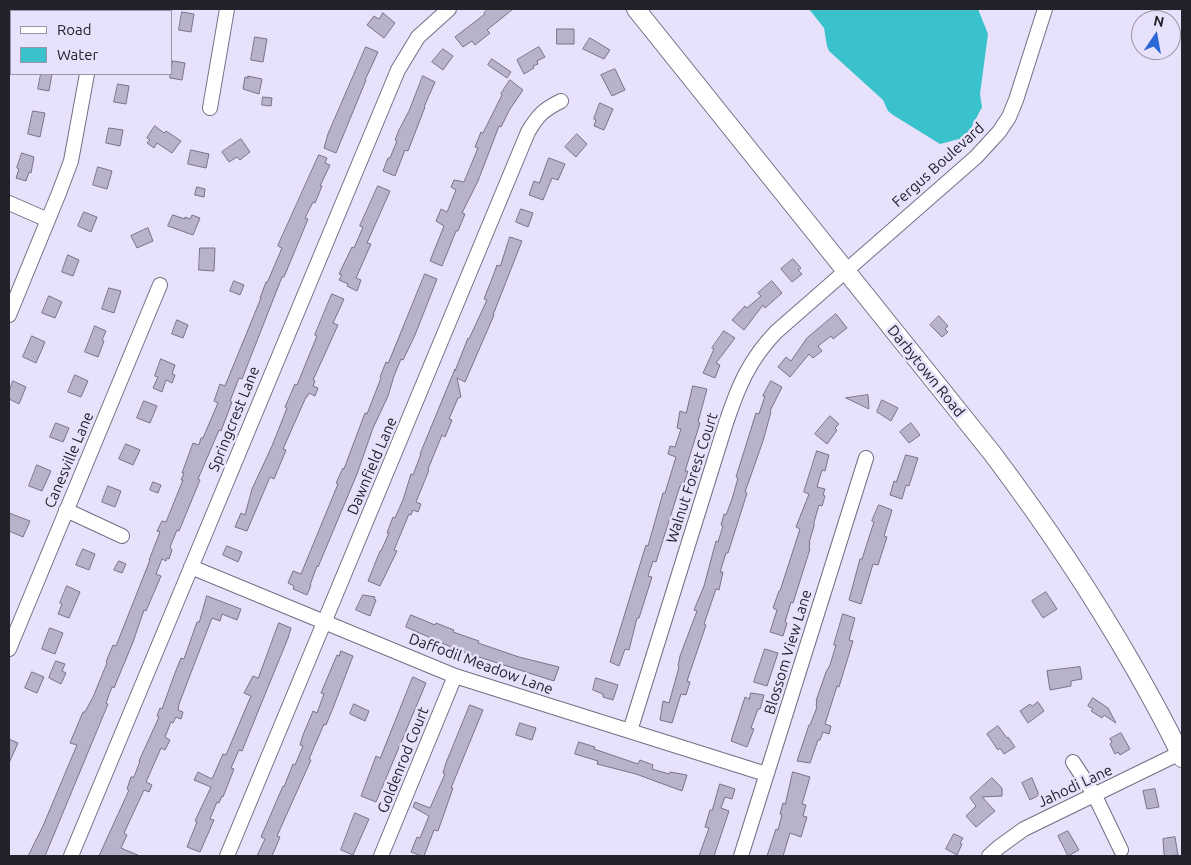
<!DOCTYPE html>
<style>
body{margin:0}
#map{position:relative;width:1191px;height:865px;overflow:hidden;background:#e8e1fb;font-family:Ubuntu,sans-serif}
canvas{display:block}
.frame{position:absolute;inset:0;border:10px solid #23212a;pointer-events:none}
.legend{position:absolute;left:10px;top:10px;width:162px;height:65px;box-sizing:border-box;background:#e8e1fb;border:1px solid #9994a7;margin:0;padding:6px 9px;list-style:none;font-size:15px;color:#23212a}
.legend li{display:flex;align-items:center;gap:10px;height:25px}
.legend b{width:25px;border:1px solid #9994a7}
.north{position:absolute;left:1131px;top:10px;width:50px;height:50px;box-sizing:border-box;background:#e8e1fb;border:1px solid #9994a7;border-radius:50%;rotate:12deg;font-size:14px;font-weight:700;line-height:20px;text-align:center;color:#23212a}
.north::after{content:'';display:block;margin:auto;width:18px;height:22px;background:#2b67d5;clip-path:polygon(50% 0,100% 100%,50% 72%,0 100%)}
</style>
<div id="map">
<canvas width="1191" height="865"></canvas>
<div class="frame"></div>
<ul class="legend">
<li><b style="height:6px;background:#fff"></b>Road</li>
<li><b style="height:14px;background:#39c2cc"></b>Water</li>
</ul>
<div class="north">N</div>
</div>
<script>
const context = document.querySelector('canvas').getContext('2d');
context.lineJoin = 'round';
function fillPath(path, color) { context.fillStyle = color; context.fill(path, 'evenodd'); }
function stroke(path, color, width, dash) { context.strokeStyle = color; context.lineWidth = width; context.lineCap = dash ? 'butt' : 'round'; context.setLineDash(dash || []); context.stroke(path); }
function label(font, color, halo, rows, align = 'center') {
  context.font = font + ' Ubuntu,sans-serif'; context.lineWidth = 5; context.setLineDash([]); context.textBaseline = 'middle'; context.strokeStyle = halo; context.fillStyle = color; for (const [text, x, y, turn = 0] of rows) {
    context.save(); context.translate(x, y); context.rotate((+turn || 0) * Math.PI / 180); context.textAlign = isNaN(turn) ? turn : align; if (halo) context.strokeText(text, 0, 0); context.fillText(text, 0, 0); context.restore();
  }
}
const water = new Path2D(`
 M809,9H978L988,34L980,94L982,107L968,134L963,138L940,144L893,115L888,111L883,100L829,51L827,46L824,28Z`);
const building = new Path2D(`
 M488,9H513L487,30L490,33L475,45L472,41L463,47L455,37L485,14L484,13Z
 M182,12L194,14L191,32L179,30Z
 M383,13L395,23L384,38L367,25L374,16L379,19Z
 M557,29H574V44H557Z
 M255,37L267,39L263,62L251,60Z
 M590,38L610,50L604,59L583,49Z
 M366,47L378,52L365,80H366L336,153L324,148L328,134Z
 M539,47L545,57L537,61L538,64L533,66L534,68L524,74L517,60Z
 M443,49L453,56L443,70L432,62Z
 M492,59L511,72L507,78L488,65Z
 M173,61L185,63L182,80L170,78Z
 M615,69L625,90L612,96L601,75Z
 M41,74H52L49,91L38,89Z
 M248,76L262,79L259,94L243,89L245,77L248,78Z
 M423,76L435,82L424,107H425L408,151L405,150L395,176L383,171L388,158H390L397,141L395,140L399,130L409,111Z
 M510,80L523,90L510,109L501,127L499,126L478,181L462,213L465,214L458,231H456L442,266L430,261L444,226L436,221L441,209L447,212L456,190L451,187L454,180L464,182L478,148L475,147L481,132L483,133L502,95L501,94Z
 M118,84L129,86L126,104L114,102Z
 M263,97L272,98L271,106L262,105Z
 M600,103L613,109L604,130L594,126L596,120L594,119Z
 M33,111L45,113L40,137L28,134Z
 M155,126L164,133L166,131L181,141L172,153L157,143L154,148L147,143L150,140L147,138Z
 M109,128L123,130L120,146L106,143Z
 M577,134L587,144L576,157L565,147Z
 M241,139L250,152L240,160L237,157L229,162L222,152Z
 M191,150L209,154L206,168L188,164Z
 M22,153L34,157L31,173L29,172L26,181L16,178L19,169L17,168Z
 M319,155L327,158L325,163L330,165L320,186H322L315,203L313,202L305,218L308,219L301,236L284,277H282L242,379L239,378L230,401L232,402L221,431L219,430L198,479L200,480L179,531L177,530L170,547L172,550L169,559L167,558L166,561L162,559L156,574L161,576L146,611L144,610L133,642L114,688L112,687L106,703L108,704L45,856H28L43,826L77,745L70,743L83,712H85L93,697L107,663L106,662L113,645L116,646L150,560H149L160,532L157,531L162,521L166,522L183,480H181L184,473H182L193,443L199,445L201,438H203L218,403L214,401L220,384L225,386L261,298H260L266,282L267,283L282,248L278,246Z
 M549,158L565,164L558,180L552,178L543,200L529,195L534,181L539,183Z
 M98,167L112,171L107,189L93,185Z
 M378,186L390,191L367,243L371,244L356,278L361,280L357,291L347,286L348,284L339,280L342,275L339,274L352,247L354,248L363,227L360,226Z
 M197,187L205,189L204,197L195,195Z
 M521,209L533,213L528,227L516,222Z
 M84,212L97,217L91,232L78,226Z
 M173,215L185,219V217L190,219L192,215L200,218L193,235L168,226Z
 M148,228L153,241L137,248L131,236Z
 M510,237L522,241L493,315H494L465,382L457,378L461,397L458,398L449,419L452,420L445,437L442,435L428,469L429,470L416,502L421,504L418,512L413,510L411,515L409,514L394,550L397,551L380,586L368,581L380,551H381L389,533H387L393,517L395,518L403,500L411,474L413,475L421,454H420L455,369V371L468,338L469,339L487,300L484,299L493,276L497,265L500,266Z
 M200,248H215L214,271L199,270Z
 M68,255L79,260L73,276L62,272Z
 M793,259L801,268L798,270L802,274L792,282L781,269Z
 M425,274L437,279L415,335L403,360L401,359L394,376L388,396L373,428L357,474L318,567L317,566L310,585H311L307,595L293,589L294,586L288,583L293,571L301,574L338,484L336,483L343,468L344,469L365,413L367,414L381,378L380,377L386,362L388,363Z
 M234,281L244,285L240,295L230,291Z
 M772,281L782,293L765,308L763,305L744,330L732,320L745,306L747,308L761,296L758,293Z
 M109,288L121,291L114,313L102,309Z
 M332,294L344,299L333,323L338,325L313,380L315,381L313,386L318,388L315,396L309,393L307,397H306L283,449L286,450L274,479L270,477L247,531L235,527L241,513L245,515L252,489L272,446L287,408L285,407L295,384L297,385L317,336L315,335Z
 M49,296L62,302L55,318L42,313Z
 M836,314L847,328L833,339L831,336L818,346L822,351L813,358L809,354L790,377L778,367L786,357L791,361L807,338Z
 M939,316L948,326L945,329L948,332L942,337L930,325Z
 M177,320L188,325L183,338L172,334Z
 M95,326L106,331L102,340L104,341L98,357L85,352Z
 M724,331L735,338L716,363L720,365L715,378L703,373L714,349L712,348Z
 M32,336L45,342L36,363L23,357Z
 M161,359L175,365L172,374L175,375L172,383L166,380L162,392L153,388L158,377L155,376Z
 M75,375L88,381L81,397L68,392Z
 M13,381L26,387L19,404L9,399V392Z
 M771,381L782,387L770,411L771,412L763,441L745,492L747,493L742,509L728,553H726L720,572H723L719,590L716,589L704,624L706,625L687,681L690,682L686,695L681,694L672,723L660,720L663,701L669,703L679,667L678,666L680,656L697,611L694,610L704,586L716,541L718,542L723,526L721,525L724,514L726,515L732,499L738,478L736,477L756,413L759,414L765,396H763Z
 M693,386L707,389L698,422L700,423L685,471H688L683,486H680L656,562L653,561L648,576L652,577L639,618H637L629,650L625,649L619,666L610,662L641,561L646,545L648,546L663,493H665L676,457L668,454L670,446L675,447L681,429L677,428L680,411L686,413Z
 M868,395L869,409L846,398Z
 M882,400L898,408L891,421L877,412Z
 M144,401L157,406L150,423L137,418Z
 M830,416L839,424L835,428L837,430L827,444L815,434Z
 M56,423L69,428L63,442L50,437Z
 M911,423L920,435L909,443L900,432Z
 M126,444L140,450L133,465L119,459Z
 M817,451L829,455L825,471L822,470L817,487L825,489L823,495L825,496L822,506L819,505L814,522V526L809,543H810L809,549H810L793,603L791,602L785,622L787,623L783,636L770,632L777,610L773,608L779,591H780L800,529L796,527L809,494L804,492Z
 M906,455L918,458L909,486L906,485L902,499L890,495L894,481L896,482Z
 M37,465L51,471L42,491L29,486Z
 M153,482L161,485L158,493L150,490Z
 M108,486L121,491L115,507L102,502Z
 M879,505L892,510L884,536L887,537L878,565L873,564L861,604L849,600L860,559H862L874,522L872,521Z
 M9,513L30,521L23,537L9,531Z
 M227,546L242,552L238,562L223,555Z
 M83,549L95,554L89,570L76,565Z
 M119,561L126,564L122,573L114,570Z
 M67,586L80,592L69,618L58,614L62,604L60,603Z
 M1046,592L1057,609L1043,618L1032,601Z
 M363,595L375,597L374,599L376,600L370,616L356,610Z
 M207,596L241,609L237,620L222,614L220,621L212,618L179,704L178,710L183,712L181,719L176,717L173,723L171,722L165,737L170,740L165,750L161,748L146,782L152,785L149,792L144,790L124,833L127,835L121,848L140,856H99L129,790L127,789L131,777H134L140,761H139L159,717L157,716L160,708L162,709L175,673L181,658L184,659L197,622H199Z
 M843,614L855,618L849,640L853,641L839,687L837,686L825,724L831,726L829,734L823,732L820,740H818L810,763L797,761L809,725H810L817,707L816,706L817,701H816L826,672L830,665L836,645H834Z
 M411,615L435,625L436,623L454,630L453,632L479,641L478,643L519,657L559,667L554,681L460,651L406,627Z
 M279,623L291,628L288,638L242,751L239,750L231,768L234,769L223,797L222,796L219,803L217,802L210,819L214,820L200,852L187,847L197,822L195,821L211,787L194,780L198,772L212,779L223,754L226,755L251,696L244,693L253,676L258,678Z
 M50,628L63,633L55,654L42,649Z
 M765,649L778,653L767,686L754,682Z
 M341,651L353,656L333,708L326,725L324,724L309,759L311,760L277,836L280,837L272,856H257L265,839L261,837L283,786L284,787L293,764L295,765L303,746L300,745L303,735L313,711L317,713L324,694L321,693L337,655L339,656Z
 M56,661L65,664L62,671L66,673L61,684L49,678Z
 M1080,667L1082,679L1071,681V686L1050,690L1047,671Z
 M32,672L44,677L37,693L25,688Z
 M413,677L426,683L376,802L361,796L376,756L380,758Z
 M596,678L618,685L613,700L603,697V694L593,690Z
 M751,693L764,695L760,709H758L751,728L754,729L747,747L731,741L745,697L749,699Z
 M1093,698L1108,708L1116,723L1104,715L1102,718L1091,711L1093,709L1088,706Z
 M1038,702L1044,711L1028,723L1020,711L1030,704L1032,706Z
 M354,704L369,711L365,721L350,714Z
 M470,705L483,710L451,788H453L438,831L434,830L424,856H422L411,852L417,837L420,838L429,816L413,807L415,802L430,808L445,774L443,773L446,763Z
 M520,723L536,728L532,740L516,735Z
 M998,726L1007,738L1008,737L1015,747L1004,754L1000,748L998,750L987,734Z
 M1121,733L1130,749L1120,755L1118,752L1115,754L1110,744L1112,742L1110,739Z
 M9,739L18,743L9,763Z
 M579,742L595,747L594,749L638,764L640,760L653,765L652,769L669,774L670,772L687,775L682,791L636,774L597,764L598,761L575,754Z
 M793,772L810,777L802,804L806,805L803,816L807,817L801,837L790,833L783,856H767L776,829L778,830L782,815L780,814L783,803L785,804Z
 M992,778L1002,788V796L982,797L995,811L976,827L966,816L976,806L970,798Z
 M1032,778L1039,795L1030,800L1022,783Z
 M720,784L735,789L732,799L725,797L721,808L729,811L714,856H699L709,828L705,827L710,810H712Z
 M1155,789L1159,807L1147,809L1143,791Z
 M355,813L369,819L353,855L341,850Z
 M1068,831L1079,850L1068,856L1058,836Z
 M954,834L963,838L960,843L962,844L957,855L946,849Z
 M1175,837L1178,855L1166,856L1164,854L1163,839Z`);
const minor = new Path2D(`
 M98,11V9
 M210,108L227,9
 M9,203L48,220
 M9,315L59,193L71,161L87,74
 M66,510L122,536
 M191,567L455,676L766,774
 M9,649L160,285
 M630,731L726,423C738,387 749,360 776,332L976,157L999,132L1009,117L1016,100L1045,9
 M1073,762L1094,794L1121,850
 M71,856L398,70L418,37L449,9
 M227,856L528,132C538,115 543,110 561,101
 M381,856L455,676
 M741,856L866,458
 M989,856L999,847L1024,829L1180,753`);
const major = new Path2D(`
 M636,9L992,453C1044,522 1091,592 1134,667C1151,697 1168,727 1182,758`);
const streetNames = [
 ["Fergus Boulevard",938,165,-42],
 ["Darbytown Road",926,371,51],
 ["Springcrest Lane",234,419,-68],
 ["Canesville Lane",69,460,-67],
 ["Dawnfield Lane",372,466,-67],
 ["Walnut Forest Court",692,478,-72],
 ["Blossom View Lane",788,652,-73],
 ["Daffodil Meadow Lane",481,664,20],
 ["Goldenrod Court",403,760,-68],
 ["Jahodi Lane",1075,786,-25]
];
fillPath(water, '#39c2cc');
fillPath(building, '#b8b2ca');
stroke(building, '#79738a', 1);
stroke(minor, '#746e84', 16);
stroke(major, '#746e84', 20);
stroke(minor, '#fff', 14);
stroke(major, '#fff', 18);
label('15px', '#23212a', '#e8e1fb', streetNames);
</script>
